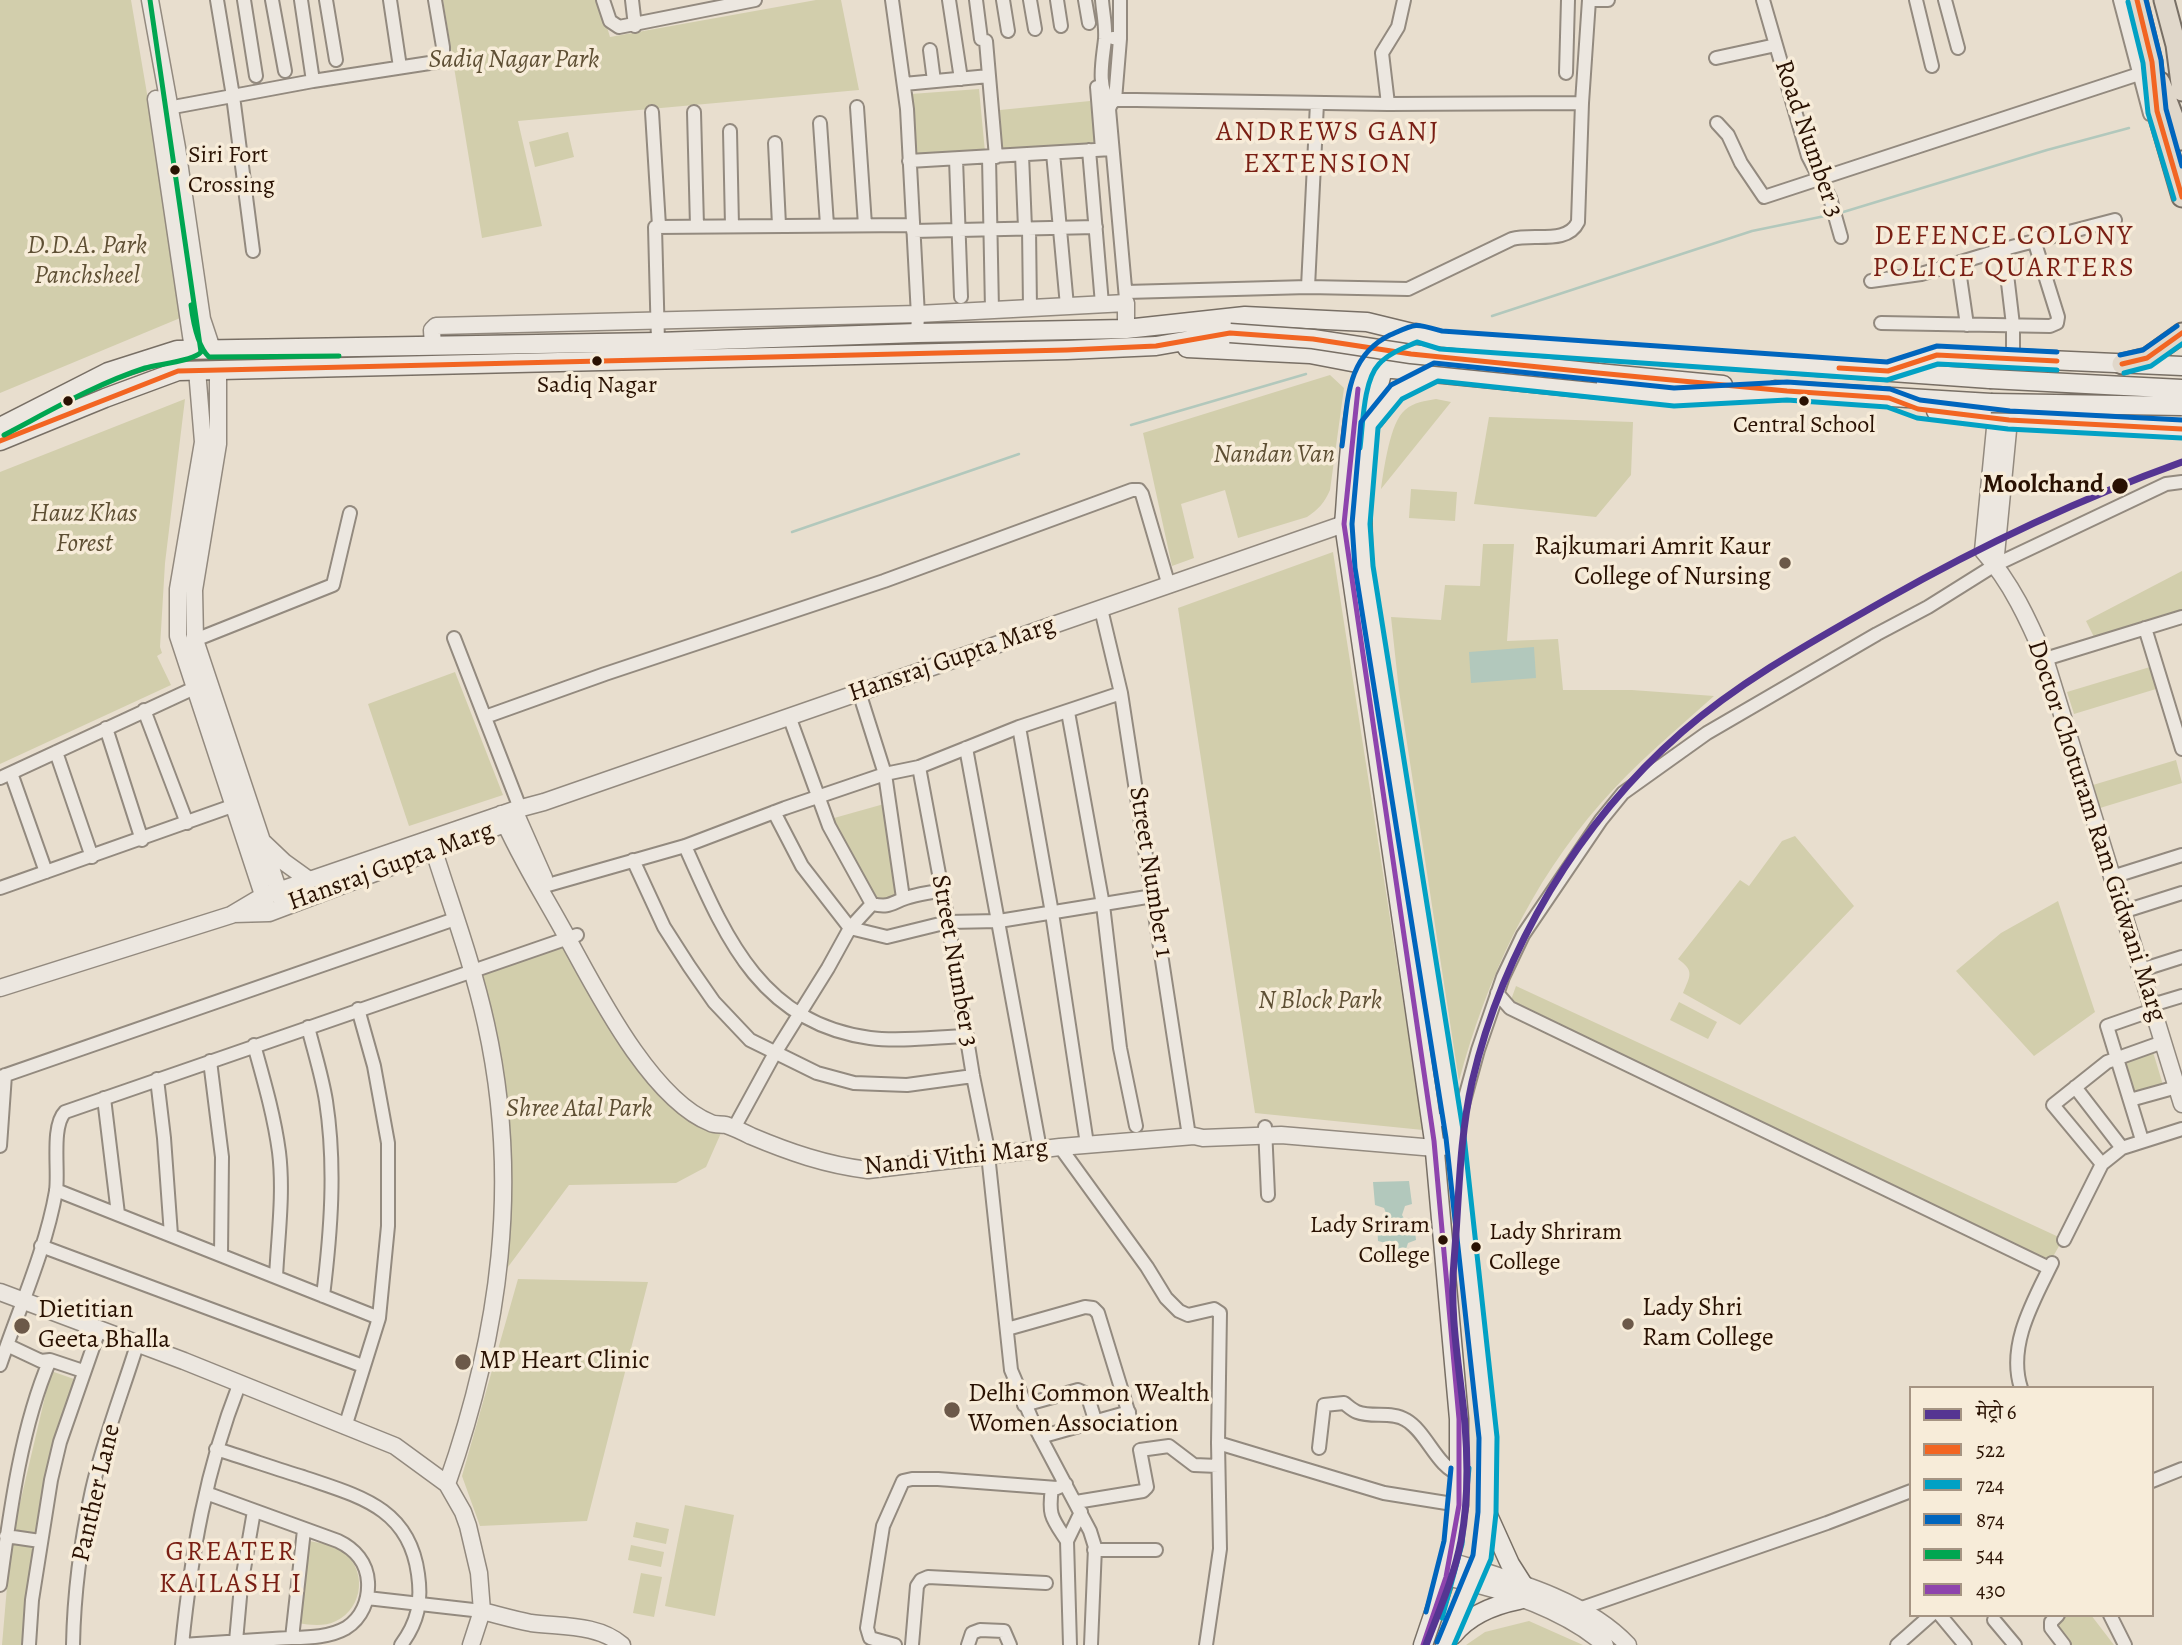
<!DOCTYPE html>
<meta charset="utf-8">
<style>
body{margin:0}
#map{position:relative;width:2182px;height:1645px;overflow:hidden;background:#e8dece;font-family:Alegreya,"Noto Serif Devanagari",serif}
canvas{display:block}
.legend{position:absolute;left:1909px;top:1386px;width:245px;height:231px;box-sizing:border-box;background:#f7ecd9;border:2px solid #a59483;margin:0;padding:9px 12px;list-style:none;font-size:21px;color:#291102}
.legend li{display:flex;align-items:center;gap:14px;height:35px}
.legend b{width:35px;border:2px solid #a59483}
</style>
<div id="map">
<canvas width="2182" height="1645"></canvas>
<ul class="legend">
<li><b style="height:9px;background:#553592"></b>मेट्रो 6</li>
<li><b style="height:9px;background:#f26522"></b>522</li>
<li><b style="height:9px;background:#02a1c4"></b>724</li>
<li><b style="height:9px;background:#0065bd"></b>874</li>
<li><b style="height:9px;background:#00a651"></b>544</li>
<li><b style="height:9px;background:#8e44ad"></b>430</li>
</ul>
</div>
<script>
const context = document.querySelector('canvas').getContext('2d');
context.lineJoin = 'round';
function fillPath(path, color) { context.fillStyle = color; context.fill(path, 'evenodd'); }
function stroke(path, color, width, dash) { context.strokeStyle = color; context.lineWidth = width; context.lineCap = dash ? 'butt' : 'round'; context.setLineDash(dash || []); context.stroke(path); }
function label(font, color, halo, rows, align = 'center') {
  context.font = font + ' Alegreya,serif'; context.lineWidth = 7; context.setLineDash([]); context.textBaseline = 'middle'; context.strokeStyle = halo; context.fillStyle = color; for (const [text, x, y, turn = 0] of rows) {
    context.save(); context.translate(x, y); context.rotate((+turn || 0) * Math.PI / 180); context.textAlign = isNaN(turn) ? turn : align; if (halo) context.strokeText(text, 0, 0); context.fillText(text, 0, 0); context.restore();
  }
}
const green = new Path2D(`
 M0,0H131L185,316L0,393Z
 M443,0H599L610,37L816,0H841L859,90L518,121L542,226L482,238Z
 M979,89L985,152L917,155L911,94Z
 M1090,101L1096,143L1002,155L1000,110Z
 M568,132L574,157L535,167L529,142Z
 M1330,375L1344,388L1330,490C1325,502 1318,510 1307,517L1238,538L1225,490L1181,504L1194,558L1172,566L1143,433Z
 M185,399L165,563L160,647L162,653L157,656L171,685L0,764V472Z
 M1436,399L1451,402L1381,489C1384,469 1390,422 1405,410C1414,402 1425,401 1436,399Z
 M1489,417L1633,422L1631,475L1596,517L1474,504Z
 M1411,489L1457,492L1455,521L1409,518Z
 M1483,544H1514L1507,641L1558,639L1563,690H1632L1714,696C1675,731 1635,764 1601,803C1530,884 1487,978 1459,1081L1399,691L1391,617L1441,620L1445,585L1480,586Z
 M1333,552L1423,1130L1255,1113L1178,608Z
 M2182,571V613L2095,639L2086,621Z
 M2150,667L2156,689L2074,714L2067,692Z
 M455,672L503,795L409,826L368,704Z
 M2176,760L2182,783L2100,808L2093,785Z
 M884,804L899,892C891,899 886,899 876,897L827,820Z
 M1795,836L1854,906L1740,1025L1683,993C1690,976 1695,971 1678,959L1740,880L1749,886L1782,841Z
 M2058,901L2095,1012L2034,1056L1956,971L2001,933Z
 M566,941L684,1112L721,1133L706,1167L676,1183L569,1185L505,1271L508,1134L477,974Z
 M1516,986L2063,1239L2050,1262L1511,1000Z
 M1679,1002L1717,1022L1708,1039L1670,1020Z
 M2153,1052L2163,1085L2133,1094L2123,1061Z
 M518,1279L648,1282L587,1521L480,1526L462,1476Z
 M51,1371L74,1379L36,1538L13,1533Z
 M685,1505L734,1515L715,1616L665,1606Z
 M636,1522L669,1529L666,1544L633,1537Z
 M11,1540L33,1543L24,1645H2Z
 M309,1541C320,1543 331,1544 340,1550C368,1567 364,1608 336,1621C324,1627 310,1625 298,1623Z
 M631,1545L664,1552L661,1567L628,1560Z
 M641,1573L662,1577L654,1617L633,1613Z
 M2068,1615H2091L2114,1645H2068L2053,1626Z
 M1529,1621L1583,1645H1466L1485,1632Z`);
const water = new Path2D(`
 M1534,647L1536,678L1471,683L1469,652Z
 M1409,1181L1412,1204L1405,1206L1402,1215L1405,1220L1414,1222L1416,1240L1408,1243L1405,1252L1407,1256L1416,1259L1417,1261L1381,1262L1380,1259L1387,1255L1389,1251L1386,1243L1378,1241L1377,1224L1384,1221L1386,1213L1384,1208L1375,1205L1373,1182Z`);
const stream = new Path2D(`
 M1840,213L2047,150L2129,128
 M1492,316L1752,231L1830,215
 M1131,425L1306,374
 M792,532L1019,454`);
const minor = new Path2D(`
 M217,0L233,96L253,251
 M244,0L256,76
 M272,0L285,71
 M301,0L313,81
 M326,0L336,60
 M390,0L400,67
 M603,0L610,21L619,27L755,0
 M632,0L635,26
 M892,0L907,109L918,316L917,333
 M949,0L961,79
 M976,0L981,39
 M1003,0L1008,31
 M1030,0L1035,29
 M1057,0L1061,26
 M1085,0L1089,23
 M1102,0C1103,13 1106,26 1105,39C1103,59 1096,88 1111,104L1115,100H1136L1388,104L1582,103L1589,0
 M1589,0H1608
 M1763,0L1808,156L1830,198L1841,237
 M1916,0L1932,66
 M1945,0L1958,48
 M2120,0L2150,114
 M1113,38L1120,39V0
 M986,41L996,157
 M930,50L934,81
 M1716,58L1776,45
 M1566,73L1568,0
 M904,84L989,76
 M1097,87L1102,149
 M1115,100L1120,39
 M1111,104L1109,109L1126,299
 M1388,104L1382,53L1398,27L1404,0
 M857,107L865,225
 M168,108L313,81L436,62L443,58V47L435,0
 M652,112L659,226
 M694,112L697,226
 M820,123L827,225
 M1717,123L1728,135L1741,163L1764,197L2139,74
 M730,131L732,226
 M775,143L779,225
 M1089,150L1102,304
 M1053,153L1067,306
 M1022,155L1025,228
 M989,157L992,310
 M956,159L961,297
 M909,161L1112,149
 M1029,228L1030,308
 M913,231L1096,227
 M1958,263L1967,325
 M1871,281L1921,274L2004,249
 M1308,287L1317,103
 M1126,292L1308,287L1408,289L1512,239C1533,233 1567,245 1578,222L1582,103
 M1881,323L2050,326L2057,323L2058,317L2034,240
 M658,342L655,227L913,225
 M2013,359V325L2004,249L2115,220
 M1101,609L1121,693L1189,1136
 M2145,628L2182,749
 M454,638L520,808
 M195,640L333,585L350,513
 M2045,659L2182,617
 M859,692L885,774L903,898
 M144,710L187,823
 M1068,712L1103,905L1120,1048L1136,1126
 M789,716L829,826L872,904C890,908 891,903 906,898C918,894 930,893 942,890
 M485,717L605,674L884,581L1132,490H1139L1142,494L1169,586
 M1019,727L1052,913L1087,1144
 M106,728L142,840
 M966,748L1040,1149
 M56,752L92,857
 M919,767L948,922L973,1076L987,1145L1011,1370L1036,1429L1090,1531L1095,1547L1091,1645
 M11,773L46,872
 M0,778L203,684
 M774,812L802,866L850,928L887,937L948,922L999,921L1153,896
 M685,846C725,936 760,1023 870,1038C900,1042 937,1037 967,1036
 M633,860L664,927L689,966L714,1002L750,1040L817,1073L854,1083L907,1085L973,1076
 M2112,877L2182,855
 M548,885L685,846L785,808L885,774L919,767L1019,727L1121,693
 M0,888L235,805
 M2122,912L2182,893
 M2141,970L2182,957
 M1497,993L1510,1008L2049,1268
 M2152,1005L2182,996
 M308,1027C314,1051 322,1076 326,1101C336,1166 331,1231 323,1296
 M254,1045C264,1081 274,1115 279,1152C284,1193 278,1236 276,1277
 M210,1061L222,1157L221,1255
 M0,1077L455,919
 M157,1079L164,1138L171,1235
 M2075,1087L2122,1148
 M104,1098L118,1214
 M2130,1100L2177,1087
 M1431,1121L1452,1119L1461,1112L1478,1050L1503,977L1523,935L1601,820L1623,793L1707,733L1877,634L1928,607L1995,565L2166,484L2182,482
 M1265,1127L1268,1195
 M734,1128L775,1053L828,968L850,928L872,904
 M2142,1140L2107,1026L2153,1010
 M0,1146L5,1075
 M1060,1147L1147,1267L1166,1298L1179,1311L1188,1315L1214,1309L1220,1313L1218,1443L1220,1549L1206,1645
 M2102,1164L2053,1105L2107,1062L2163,1042
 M56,1190L379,1318
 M2064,1240L2102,1164L2122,1148L2182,1129
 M41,1246L363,1366
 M1007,1329L1085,1307L1093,1308L1098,1313L1132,1424
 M7,1345L41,1361L50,1360L83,1371
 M0,1365C19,1309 46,1249 56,1191C59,1171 51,1126 65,1112L577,935
 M2021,1388C2007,1345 2034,1300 2052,1263
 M1024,1405L1078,1390L1087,1394L1095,1420
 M345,1427L379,1318L388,1226V1143L374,1066L358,1009
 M1040,1437L1129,1412
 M1218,1443L1384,1493L1459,1505
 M1319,1448L1324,1405L1344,1403C1348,1406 1352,1410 1357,1412C1372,1418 1392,1411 1406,1420C1427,1432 1437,1468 1460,1474
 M216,1449C245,1458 274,1468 303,1477C358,1496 409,1507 418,1574C422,1602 418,1622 401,1645
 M2152,1481L2182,1469
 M1052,1488C1048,1516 1052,1518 1067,1541
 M206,1493L338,1541C355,1549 367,1563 368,1582C369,1600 362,1618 346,1628C325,1640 296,1637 273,1639C242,1641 212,1643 182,1645C191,1556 206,1469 239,1385
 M1076,1502L1143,1491L1147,1487L1140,1450L1169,1446L1194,1465L1218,1466
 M6,1536L40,1541
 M1094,1550H1156
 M0,1585C10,1512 21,1427 50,1360
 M367,1598L482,1611
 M1579,1609L1827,1523L1911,1491
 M1940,1615L1965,1645
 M2058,1615L2051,1622V1628L2064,1645
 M2110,1615L2125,1645
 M1994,1620L2015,1645
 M292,1638L304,1530
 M236,1641L241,1586L254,1511
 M29,1645L32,1600L51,1480L60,1442L99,1330
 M73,1645C74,1593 81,1540 92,1490C103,1441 122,1393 137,1345
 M895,1645L870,1638L867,1628L883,1526L903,1481L912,1479H938L1057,1488L1066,1484
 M912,1645L917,1586L921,1580L928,1577L1046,1583
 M968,1645L972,1633L980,1630L1004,1631L1010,1645
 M1070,1645L1067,1541L1081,1512
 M1897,1645L1931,1615`);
const tertiary = new Path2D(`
 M150,0L177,148L202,319L212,349
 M156,99L193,349
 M433,346L432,330L436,326L918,314L1126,303V329
 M197,370L203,442L178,589V636L269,913
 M218,371V444L194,590L195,640L284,907
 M1996,418L1983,551C2011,582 2029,621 2045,659L2182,1104
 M1995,565L2009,420
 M514,810L544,878
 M501,814C520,859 546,898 569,941C598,994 652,1100 711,1123C715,1125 721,1124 726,1125C735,1128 743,1132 751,1136C789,1152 826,1165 868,1170L1060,1147L1194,1136L1203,1138L1281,1135L1435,1148L1455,1145
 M264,843L284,862L309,880
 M434,851C452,908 473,965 486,1024C521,1182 500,1333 447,1484
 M233,914L269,913L515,820
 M0,988L231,915L263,896L514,810L544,802L1344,524H1354
 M0,1292L184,1361L395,1446L447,1484L463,1512L468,1526L479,1573L482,1611L471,1645
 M1450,1561C1508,1579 1585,1599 1628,1645
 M1446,1577C1501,1589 1563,1608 1605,1645
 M482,1611C498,1615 515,1620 531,1623C562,1627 598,1624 622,1645`);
const secondary = new Path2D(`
 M1416,333C1401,341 1386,344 1374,356C1349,383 1348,485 1344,524L1434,1141L1459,1419V1505L1446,1577L1423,1645
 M1187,348L1310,354L1383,368L1674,397L1787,391
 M1383,368C1379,388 1372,407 1369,426C1362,472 1361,520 1364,567L1455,1137L1488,1438L1487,1513L1482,1557L1445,1645
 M1895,369L1937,355L2182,366
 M1598,373L1723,385
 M1775,390L1991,403
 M1936,411L2009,420L2182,429
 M1374,420L1396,392L1433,374
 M0,427L108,372L177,350L658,342L917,333L1126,329L1245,316L1367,322L1441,340L1990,379
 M0,441L105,398L178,371L1067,350L1156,346L1230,333
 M1487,1513L1510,1564L1524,1586
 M1453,1635C1470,1614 1494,1605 1519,1600`);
const primary = new Path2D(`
 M2137,0L2152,62L2157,111L2182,197
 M2164,0L2176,45L2182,91
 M2160,82L2182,140
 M2122,364L2147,358L2182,333`);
const secondaryBridge = new Path2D(`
 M1230,333L1313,339L1411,354L1598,373
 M1990,379L2182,389
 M1991,403L2182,406`);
const bus1 = new Path2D(`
 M2137,0L2152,62L2157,111L2182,197
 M2122,364L2147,358L2182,333
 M1839,368L1888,371L1937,355L2057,361
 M0,441L178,371L1067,350L1156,346L1230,333L1313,339L1411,354L1598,373L1787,391L1889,398L1918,409L2009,420L2182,429`);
const bus2 = new Path2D(`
 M2128,2L2143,63L2148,113L2174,199
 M2124,373L2151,366L2182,344
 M1360,448C1363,425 1363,381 1379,364C1389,353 1404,348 1417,342L1440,349L1887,380L1938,364L2057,370
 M1442,1618L1462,1544L1469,1468
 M1454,1645L1491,1559L1496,1513L1497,1437L1464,1136L1373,566L1370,524L1378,428L1402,399L1438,381L1674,406L1787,400L1887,407L1917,418L2008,429L2182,438`);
const bus3 = new Path2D(`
 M2146,0L2161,60L2166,109L2182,166
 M2120,355L2143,350L2177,326
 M1342,446C1348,403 1345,357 1390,335C1417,323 1414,323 1442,331L1887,362L1937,346L2057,352
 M1426,1612L1444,1541L1451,1468
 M1437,1642L1473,1555L1478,1512L1479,1438L1446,1138L1355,568L1352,524L1361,422L1391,385L1434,363L1674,388L1787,382L1890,389L1920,400L2010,411L2182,420`);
const bus4 = new Path2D(`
 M191,305C193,321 197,346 209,357L339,356
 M4,435C50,411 96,384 145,368C159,364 194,361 201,352L150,0`);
const bus5 = new Path2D(`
 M1358,389L1344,524L1434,1141L1459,1419V1505L1446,1577L1423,1645`);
const metro1 = new Path2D(`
 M1426,1645C1439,1611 1454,1577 1461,1541C1468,1504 1468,1462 1465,1424C1460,1370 1449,1316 1454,1261C1459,1201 1459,1141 1472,1082C1503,949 1579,822 1682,732C1743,679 1815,640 1885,600C1980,546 2079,499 2182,462`);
const markers = [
 [175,170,6,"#291102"],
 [597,361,6,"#291102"],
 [68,401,6,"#291102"],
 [1804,401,6,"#291102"],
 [2120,486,9,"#291102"],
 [1785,563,7,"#6c5949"],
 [1443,1240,6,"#291102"],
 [1476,1247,6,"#291102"],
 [1628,1324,7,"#6c5949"],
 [22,1326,9,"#6c5949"],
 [463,1362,9,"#6c5949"],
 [952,1410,9,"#6c5949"]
];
const busNames = [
 ["Siri Fort",188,156],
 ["Crossing",188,186],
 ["Sadiq Nagar",597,386,"center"],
 ["Central School",1804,426,"center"],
 ["Lady Sriram",1430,1226,"right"],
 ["College",1430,1256,"right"],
 ["Lady Shriram",1489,1233],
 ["College",1489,1263]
];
const parkNames = [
 ["Sadiq Nagar Park",514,61],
 ["D.D.A. Park",87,247],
 ["Panchsheel",87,277],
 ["Nandan Van",1274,456],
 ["Hauz Khas",84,515],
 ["Forest",84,545],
 ["N Block Park",1320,1002],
 ["Shree Atal Park",579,1110]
];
const streetNames = [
 ["Road Number 3",1808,139,71],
 ["Hansraj Gupta Marg",952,660,-19],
 ["Doctor Choturam Ram Gidwani Marg",2096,831,72],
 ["Hansraj Gupta Marg",391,867,-20],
 ["Street Number 1",1150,872,81],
 ["Street Number 3",954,961,80],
 ["Nandi Vithi Marg",956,1158,-6],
 ["Panther Lane",97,1493,-77]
];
const stopNames = [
 ["Moolchand",2104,486]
];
const poiNames = [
 ["Rajkumari Amrit Kaur",1771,548,"right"],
 ["College of Nursing",1771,578,"right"],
 ["Lady Shri",1642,1309],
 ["Ram College",1642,1339],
 ["Dietitian",38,1311],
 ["Geeta Bhalla",38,1341],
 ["MP Heart Clinic",479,1362],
 ["Delhi Common Wealth",968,1395],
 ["Women Association",968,1425]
];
const neighbourhoodNames = [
 ["ANDREWS GANJ",1328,133],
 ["EXTENSION",1328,165],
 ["DEFENCE COLONY",2004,237],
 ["POLICE QUARTERS",2004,269],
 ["GREATER",231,1553],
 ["KAILASH I",231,1585]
];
fillPath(green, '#d2ceac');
fillPath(water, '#b2c8bc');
stroke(stream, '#b2c8bc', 2.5);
stroke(minor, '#938a7f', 16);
stroke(tertiary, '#938a7f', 19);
stroke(secondary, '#786f65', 21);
stroke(primary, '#786f65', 23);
stroke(minor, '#ece7e0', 12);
stroke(tertiary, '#ece7e0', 16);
stroke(secondary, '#ece7e0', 18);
stroke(primary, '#e0d7ca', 19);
stroke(secondaryBridge, '#786f65', 21, []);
stroke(secondaryBridge, '#ece7e0', 18);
stroke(bus1, '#f26522', 5);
stroke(bus2, '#02a1c4', 5);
stroke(bus3, '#0065bd', 5);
stroke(bus4, '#00a651', 5);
stroke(bus5, '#8e44ad', 5);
stroke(metro1, '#553592', 7);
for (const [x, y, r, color] of markers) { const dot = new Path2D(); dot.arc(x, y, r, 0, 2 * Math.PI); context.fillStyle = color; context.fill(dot); stroke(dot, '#f7ecd9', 2.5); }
label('24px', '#291102', '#f7ecd9', busNames, 'left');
label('italic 26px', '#5e4f34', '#f7ecd9', parkNames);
label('26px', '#291102', '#f7ecd9', streetNames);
label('bold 26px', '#291102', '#f7ecd9', stopNames, 'right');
label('26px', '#291102', '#f7ecd9', poiNames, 'left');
context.letterSpacing = '2px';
label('28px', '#7a1f14', '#f7ecd9', neighbourhoodNames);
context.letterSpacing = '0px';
</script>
